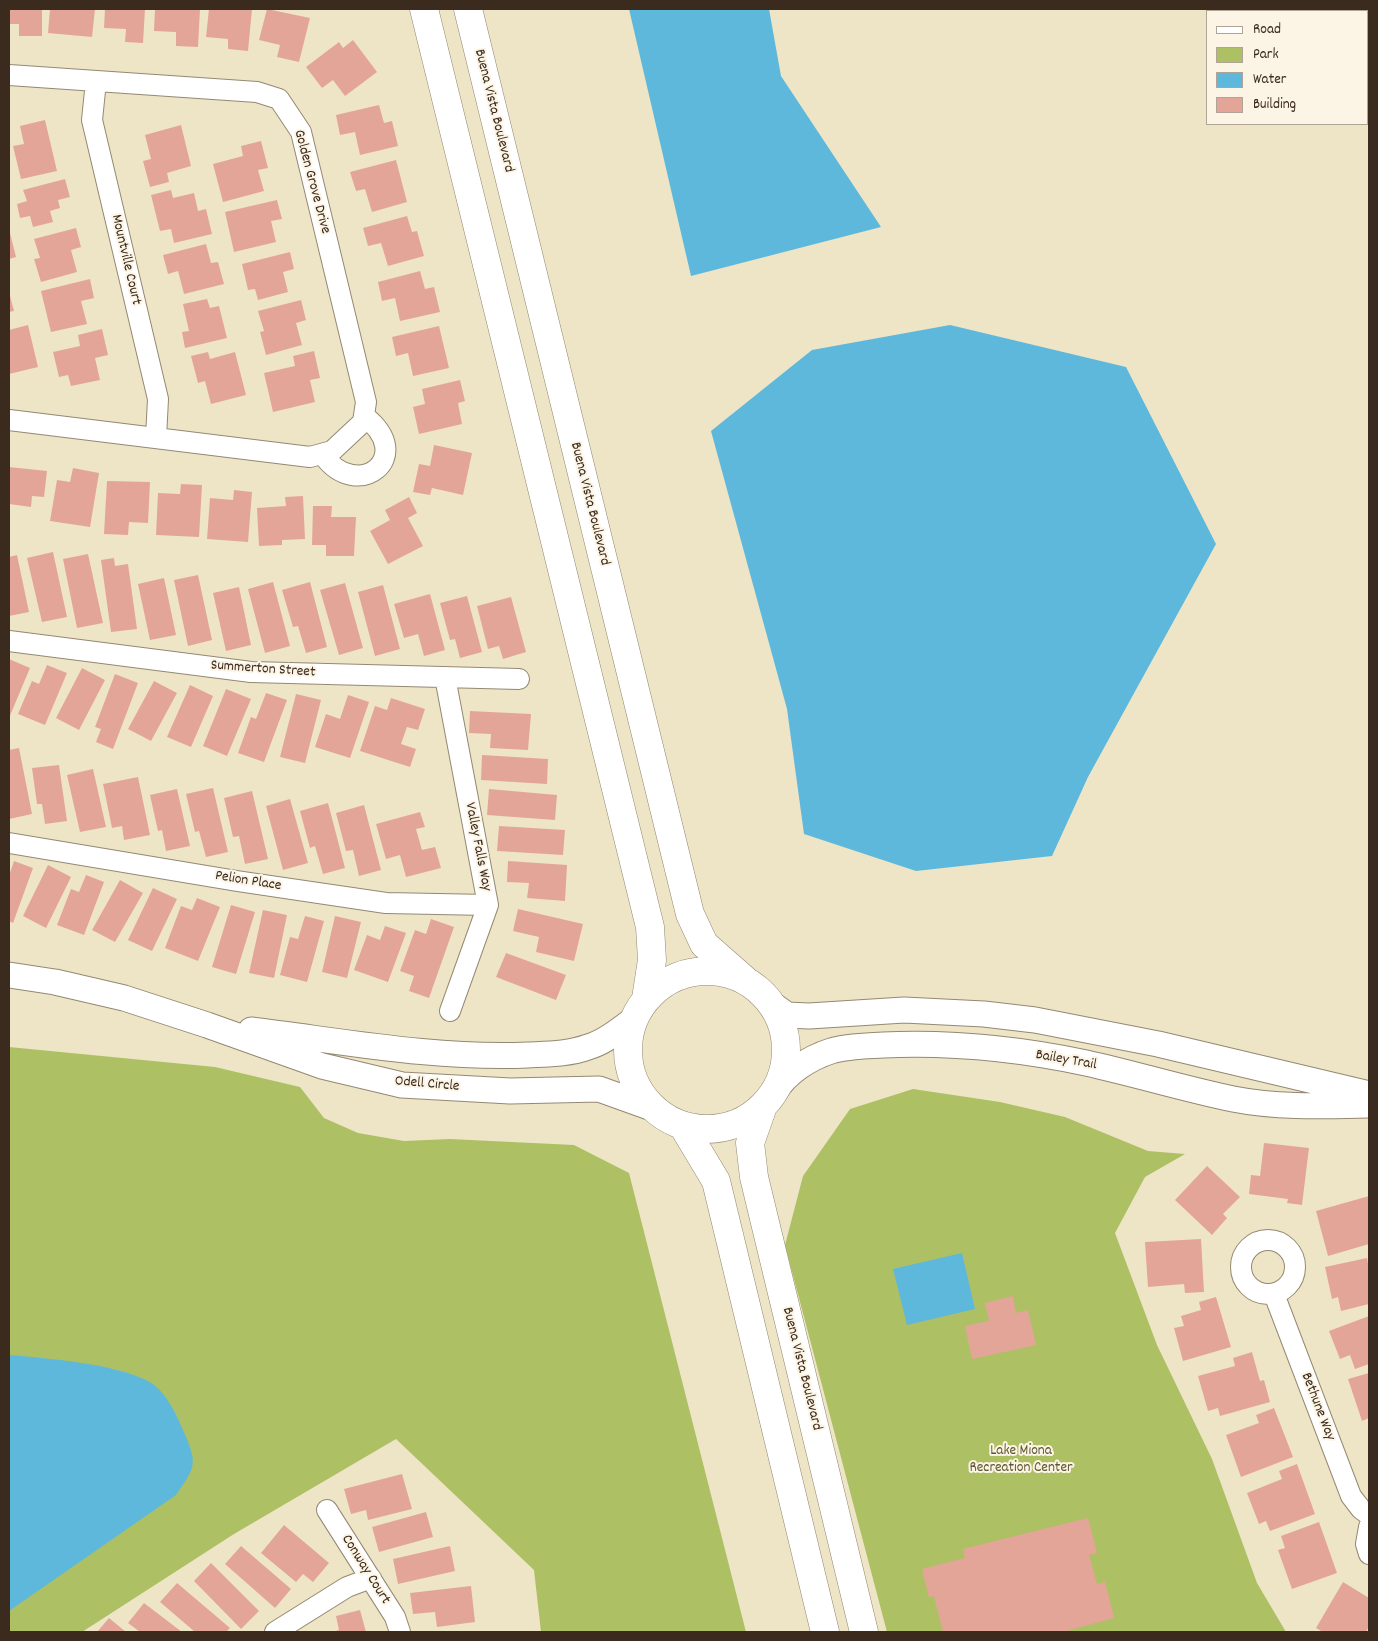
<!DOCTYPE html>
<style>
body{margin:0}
#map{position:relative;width:1378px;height:1641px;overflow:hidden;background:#eee5c7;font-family:Dekko,sans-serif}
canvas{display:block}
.frame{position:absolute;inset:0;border:10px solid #3b2a1e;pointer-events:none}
.legend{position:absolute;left:1206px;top:10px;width:162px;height:115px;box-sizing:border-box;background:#fcf5e5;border:1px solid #afa495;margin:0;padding:6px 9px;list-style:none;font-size:15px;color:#3b2a1e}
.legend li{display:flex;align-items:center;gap:10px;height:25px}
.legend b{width:25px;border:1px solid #afa495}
</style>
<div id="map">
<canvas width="1378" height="1641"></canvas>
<div class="frame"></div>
<ul class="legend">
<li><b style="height:6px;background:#fff"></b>Road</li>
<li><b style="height:14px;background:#aec064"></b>Park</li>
<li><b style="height:14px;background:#5eb8dc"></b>Water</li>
<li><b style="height:14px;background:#e4a599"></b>Building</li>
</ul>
</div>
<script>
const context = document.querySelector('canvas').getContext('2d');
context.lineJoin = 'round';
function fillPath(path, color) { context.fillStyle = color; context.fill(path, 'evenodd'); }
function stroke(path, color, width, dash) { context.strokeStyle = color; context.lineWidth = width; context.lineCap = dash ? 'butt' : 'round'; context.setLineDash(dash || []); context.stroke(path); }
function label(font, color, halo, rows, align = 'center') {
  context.font = font + ' Dekko,sans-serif'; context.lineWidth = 4; context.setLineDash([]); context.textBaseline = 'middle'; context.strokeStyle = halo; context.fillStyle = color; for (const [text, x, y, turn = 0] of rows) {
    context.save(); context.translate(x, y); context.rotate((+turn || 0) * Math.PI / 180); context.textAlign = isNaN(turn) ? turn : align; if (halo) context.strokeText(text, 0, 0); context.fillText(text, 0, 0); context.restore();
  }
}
const green = new Path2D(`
 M9,1047L215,1067L300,1087L324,1118L358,1133L404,1141L450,1139L574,1145L629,1173L746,1632H541L534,1570L396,1439L234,1534L82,1632H9Z
 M913,1089L1000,1102L1065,1117L1148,1151L1185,1154L1145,1177L1115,1233L1157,1345L1212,1459L1257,1583L1286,1632H887L785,1245L803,1176L850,1109Z`);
const water = new Path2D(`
 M629,9H769L781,76L881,227L691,276Z
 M950,325L1126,367L1216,544L1088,777L1052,856L916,871L804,834L787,709L711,431L812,350Z
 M962,1253L975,1309L907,1325L893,1269Z
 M9,1355C45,1358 116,1364 148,1381C165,1390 176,1413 183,1430C198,1464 196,1466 176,1495L9,1611Z`);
const building = new Path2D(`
 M9,9H42V36H19V24H9Z
 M50,9H95L92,37L48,33Z
 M105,9H145L143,43L125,42L126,29L104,28Z
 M155,9H200L198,47L176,46V32L154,31Z
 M209,9H252L248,51L228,49V39L206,37Z
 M267,9L310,18L299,62L277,57L280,45L259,40Z
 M353,40L377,72L345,96L333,80L322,88L306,67L339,42L343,48Z
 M379,105L384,123L392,121L398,146L360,155L355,132L340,135L336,115Z
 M45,120L57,171L21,179L13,146L24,144L20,126Z
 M181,125L191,166L167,173L169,182L150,187L143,161L151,159L145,135Z
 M261,141L268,168L258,170L264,191L223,202L213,164L243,156L241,146Z
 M396,160L407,202L372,212L365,189L356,191L350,172Z
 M65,179L70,197L58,200L60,208L50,211L53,222L33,227L30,216L20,218L17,204L27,201L23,190Z
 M171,190L173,198L194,193L198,211L206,209L212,234L174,243L171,229L160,231L151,195Z
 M277,200L282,219L271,221L276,242L234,252L225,212Z
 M407,216L412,232L417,231L424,256L388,266L381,243L368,246L363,228Z
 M76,228L81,247L71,250L77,272L41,282L34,259L40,258L34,239Z
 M9,229L16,257L9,259Z
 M206,244L211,263L218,262L224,284L184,294L178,271L168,274L163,255Z
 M290,252L294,269L283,272L288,292L258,300L255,289L248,290L242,264Z
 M420,271L425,289L434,287L440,312L400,321L395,298L382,301L378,282Z
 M90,279L94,298L81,301L87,324L51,332L41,291Z
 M9,292L14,311L9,312Z
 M207,299L210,308L219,306L227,338L185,348L182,332L189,331L183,304Z
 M301,300L306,320L296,323L302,345L266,355L260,332L264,331L258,311Z
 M28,325L38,367L9,374V330Z
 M439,326L449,368L413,376L408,353L396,356L392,337Z
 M102,329L108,355L95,358L100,380L71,386L68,375L59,377L53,352L80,346L78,335Z
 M314,351L320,378L310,380L315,402L273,412L264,373L295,366L293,356Z
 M208,352L210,359L235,352L246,395L211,404L205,381L198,383L191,356Z
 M460,380L465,401L458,403L462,424L419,434L413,407L425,404L422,389Z
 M434,445L472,453L463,495L432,488L430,495L413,492L419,464L430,466Z
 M9,467L47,471L44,497L32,496L31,507L9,504Z
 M73,468L99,473L90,527L50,521L57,480L70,482Z
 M107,481L150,482L148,523L129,522L128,535L104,534Z
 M181,484L202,485L199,537L156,535L158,493L180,494Z
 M234,490L252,492L248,542L207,539L210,498L233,500Z
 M303,496L305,539L282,540V545L259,546L257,508L286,506L285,497Z
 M409,497L417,513L408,518L423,546L388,564L370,531L390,520L385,510Z
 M313,506H332L331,517H356L354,556H326V545H312Z
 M53,552L67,617L42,622L27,558Z
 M88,554L103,623L77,628L63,559Z
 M17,555L29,612L9,616V557Z
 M114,558L115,566L128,564L137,629L111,632L101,560Z
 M198,575L212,640L188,646L174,580Z
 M164,578L176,635L150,640L138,584Z
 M273,582L290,646L265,653L248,589Z
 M310,582L327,647L306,653L298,626L293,627L282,590Z
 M345,583L363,648L339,655L320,590Z
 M383,585L400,649L375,656L358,592Z
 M239,587L251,645L226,651L213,593Z
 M430,594L445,650L424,656L418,634L404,638L394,604Z
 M467,596L482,652L460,658L455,639L450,640L440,603Z
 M511,597L526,652L503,659L499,646L488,649L477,606Z
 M9,659L30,668L9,718Z
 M47,665L67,673L45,725L18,714L32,681L39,684Z
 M82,668L105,680L79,730L56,718Z
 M115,674L138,683L113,749L96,742L101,729L95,727Z
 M154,681L177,693L151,741L128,729Z
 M190,685L213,696L191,747L167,737Z
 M226,689L251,699L227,756L203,746Z
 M266,693L287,700L264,762L238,753L251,717L256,719Z
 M296,694L321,700L305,763L280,757Z
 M348,695L369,702L350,758L315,747L326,714L340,719Z
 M391,698L425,709L418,730L407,727L401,744L416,749L410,767L360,751L375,706L387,710Z
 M470,711L531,714L528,750L490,748L491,734L469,733Z
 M19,748L32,814L9,819V750Z
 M482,755L548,759L547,784L481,780Z
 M59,765L67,821L45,824L42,804H37L32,768Z
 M93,769L106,827L80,832L67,775Z
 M138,777L150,835L124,840L122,826L112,828L103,784Z
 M213,788L228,852L206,857L199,831L195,832L186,794Z
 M177,789L190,846L166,851L162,830L158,831L150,795Z
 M489,789L557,795L555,820L487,815Z
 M252,791L268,859L245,864L239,836L233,837L224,798Z
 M290,799L308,863L283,870L266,806Z
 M328,803L345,868L323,874L315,846L310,848L300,811Z
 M364,805L381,870L359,876L353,850L346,851L336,813Z
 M420,812L425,827L416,829L422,850L435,847L441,868L406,877L400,855L386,859L376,824Z
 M499,826L565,830L563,855L497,851Z
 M14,861L33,868L13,923L9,921V876Z
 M508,861L567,865L565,901L527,898L529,883L507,882Z
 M48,865L71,877L46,928L23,916Z
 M86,875L104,882L84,935L57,925L71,889L79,892Z
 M120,880L143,893L115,942L92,930Z
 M153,888L177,899L152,951L128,940Z
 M197,898L220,907L198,961L165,948L181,906L192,910Z
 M231,905L255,912L236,974L212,967Z
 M518,909L583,924L574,961L536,952L539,937L513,931Z
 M263,910L287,915L274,978L249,973Z
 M305,916L324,921L307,982L280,975L290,937L298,939Z
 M335,916L361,922L347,978L322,972Z
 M431,919L454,927L429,998L409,991L414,976L400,971L415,930L426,934Z
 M385,926L406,933L388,982L354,970L367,935L380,940Z
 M506,953L566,975L556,1000L496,977Z
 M1264,1143L1309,1148L1302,1205L1287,1203L1288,1199L1249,1194L1251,1175L1260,1176Z
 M1207,1166L1240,1197L1223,1214L1227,1218L1212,1235L1175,1200Z
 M1369,1196V1244L1328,1256L1316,1211Z
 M1201,1239L1204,1292L1185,1293L1184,1284L1148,1287L1145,1242Z
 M1367,1258L1369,1269V1304L1341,1311L1338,1297L1332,1299L1325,1267Z
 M1013,1296L1016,1313L1028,1310L1036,1345L972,1359L965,1326L989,1321L985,1303Z
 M1216,1297L1231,1347L1183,1361L1174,1328L1184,1326L1181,1316L1201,1310L1199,1302Z
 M1369,1316V1364L1355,1369L1350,1355L1340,1359L1329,1331Z
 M1252,1352L1260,1381L1264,1380L1270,1402L1220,1416L1218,1408L1208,1411L1198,1376L1235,1366L1233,1358Z
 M1369,1373V1418L1362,1421L1348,1379Z
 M1274,1408L1293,1457L1241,1477L1226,1435L1259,1423L1256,1415Z
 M1297,1464L1315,1514L1270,1531L1266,1521L1259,1524L1247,1493L1282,1479L1279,1471Z
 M402,1474L412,1509L368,1520L366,1510L351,1514L344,1489Z
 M426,1512L433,1537L379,1552L372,1527Z
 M1088,1518L1097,1553L1089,1555L1097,1584L1105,1582L1114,1618L1069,1630V1632H943L934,1596L929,1597L922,1569L965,1558L963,1549Z
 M1319,1522L1337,1573L1292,1589L1278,1550L1285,1548L1281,1536Z
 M284,1525L329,1563L313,1582L303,1574L296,1582L261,1553Z
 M241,1546L291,1589L275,1608L225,1564Z
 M450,1546L455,1571L398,1584L393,1559Z
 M211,1563L259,1611L241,1629L194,1581Z
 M1343,1582L1369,1598V1626L1366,1632H1323L1316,1628Z
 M177,1583L230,1628L226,1632H195L160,1602Z
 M471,1586L475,1622L437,1627L435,1612L413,1614L410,1593Z
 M144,1603L182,1632H140L128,1623Z
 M360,1610L366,1632H332L339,1630L336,1616Z
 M109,1618L126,1632H97Z`);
const minor = new Path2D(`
 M9,75L257,92L279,99L301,132L366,402L363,422L332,451L310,457L9,420
 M96,81L92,120L158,399L156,438
 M323,455C357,503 418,457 364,416
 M9,641L251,672L519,679
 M445,677L488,905L450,1011
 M9,843L237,881L386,903L488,905
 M1241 1267a27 27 0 1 1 54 0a27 27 0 1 1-54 0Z
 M1274,1294L1351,1496L1361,1509L1369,1515
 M327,1510L395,1617L400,1632
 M1369,1527L1366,1544L1369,1554
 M275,1632L347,1587L371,1578`);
const tertiary = new Path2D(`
 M9,975L55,982L124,998L207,1025L322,1066L402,1085L510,1091L599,1089L652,1108
 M773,1005L787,1015L809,1016L904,1010L984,1014L1035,1020L1158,1044L1369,1094
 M251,1030C342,1041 435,1059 528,1055C547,1054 569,1054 588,1047C605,1042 619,1030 633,1020
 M774,1093C786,1073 809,1058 831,1051C847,1046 866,1046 883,1045C951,1042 1020,1049 1086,1063C1136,1074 1184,1089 1233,1099C1279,1108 1324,1106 1369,1105`);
const secondary = new Path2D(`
 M424,9L650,927L652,960L646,999
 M468,9L690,914L704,944L746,981
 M628 1050a79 79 0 1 1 158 0a79 79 0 1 1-158 0Z
 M763,1106L750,1143L754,1177L864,1632
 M683,1126L716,1181L825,1632`);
const streetNames = [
 ["Buena Vista Boulevard",493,111,76],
 ["Golden Grove Drive",311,182,75],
 ["Mountville Court",125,260,77],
 ["Buena Vista Boulevard",589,504,76],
 ["Summerton Street",263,670,4],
 ["Valley Falls Way",477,847,79],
 ["Pelion Place",248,882,9],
 ["Bailey Trail",1066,1061,10],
 ["Odell Circle",427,1085,5],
 ["Buena Vista Boulevard",801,1369,76],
 ["Bethune Way",1317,1407,69],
 ["Conway Court",365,1570,58]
];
const parkNames = [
 ["Lake Miona",1021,1452],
 ["Recreation Center",1021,1469]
];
fillPath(green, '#aec064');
fillPath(water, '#5eb8dc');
fillPath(building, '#e4a599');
stroke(minor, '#948872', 22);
stroke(tertiary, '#948872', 27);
stroke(secondary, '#948872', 29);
stroke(minor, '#fff', 20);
stroke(tertiary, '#fff', 25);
stroke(secondary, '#fff', 28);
label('15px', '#3b2a1e', '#fcf5e5', streetNames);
label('15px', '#5e5733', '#fcf5e5', parkNames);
</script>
